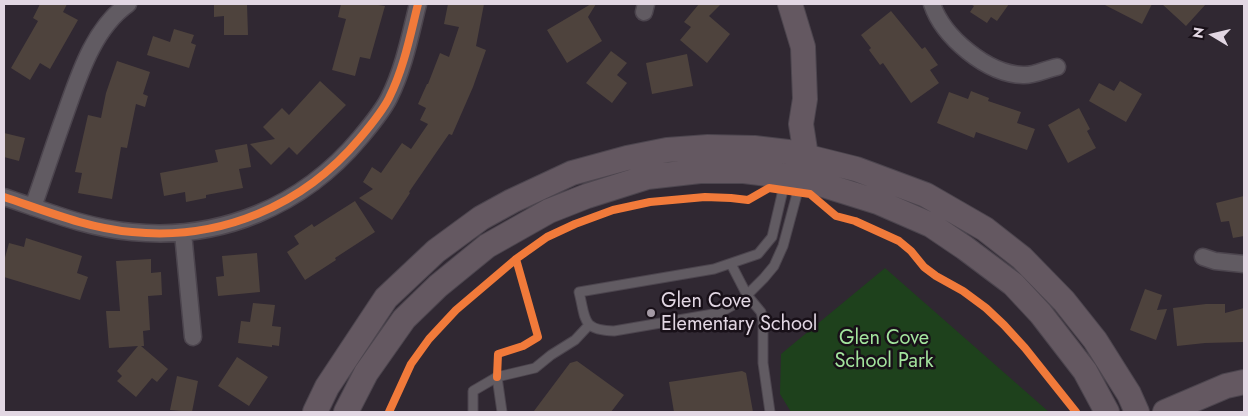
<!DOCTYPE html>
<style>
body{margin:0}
#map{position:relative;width:1248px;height:416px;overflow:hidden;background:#302832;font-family:Jost,sans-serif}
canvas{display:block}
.frame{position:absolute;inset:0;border:5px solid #e2d7e3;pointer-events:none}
.north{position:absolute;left:1188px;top:10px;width:50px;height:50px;-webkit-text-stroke:4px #181018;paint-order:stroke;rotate:279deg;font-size:14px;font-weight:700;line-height:20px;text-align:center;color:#e2d7e3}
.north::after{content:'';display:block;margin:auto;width:18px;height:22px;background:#e2d7e3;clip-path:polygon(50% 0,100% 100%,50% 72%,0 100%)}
</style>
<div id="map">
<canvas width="1248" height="416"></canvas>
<div class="frame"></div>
<div class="north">N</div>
</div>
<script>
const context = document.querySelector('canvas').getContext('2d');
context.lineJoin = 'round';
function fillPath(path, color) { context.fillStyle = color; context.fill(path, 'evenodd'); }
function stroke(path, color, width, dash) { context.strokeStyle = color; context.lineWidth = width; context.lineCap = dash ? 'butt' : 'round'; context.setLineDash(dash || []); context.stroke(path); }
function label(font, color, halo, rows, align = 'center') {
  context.font = font + ' Jost,sans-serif'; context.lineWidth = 5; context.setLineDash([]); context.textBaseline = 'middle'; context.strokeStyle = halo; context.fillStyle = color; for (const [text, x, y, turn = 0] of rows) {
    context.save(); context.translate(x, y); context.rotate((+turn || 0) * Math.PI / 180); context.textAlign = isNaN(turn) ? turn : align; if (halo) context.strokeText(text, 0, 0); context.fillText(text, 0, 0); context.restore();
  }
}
const green = new Path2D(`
 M885,268L1049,412H791L780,394L781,354Z`);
const building = new Path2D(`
 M40,4H67L63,12L78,20L50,69L40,63L30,80L11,68L38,21L33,18Z
 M214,4H247L248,35H224V16L214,17Z
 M341,4H372L385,6L370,59L360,57L355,76L332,70L346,19L338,17Z
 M448,4H484L476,46L486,50L473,87L452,135L449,134L409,192L410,193L392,220L359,198L373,189L363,182L372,167L381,173L402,143L411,149L428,124L420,120L426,108L418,104L427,84H428L440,53L449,57L459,27L444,24Z
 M591,4H596L588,17L602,41L567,63L547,30Z
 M699,4H721L709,16L730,34L707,63L680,40L691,27L684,22Z
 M970,4H1009L997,21L991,17L987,23L970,12L974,6Z
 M1103,4H1152L1142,24Z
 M1162,4H1206L1186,26Z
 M891,11L922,49L925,47L938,65L930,70L939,83L911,103L883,63L880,65L869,50L871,48L861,35Z
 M174,29L194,35L191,43L196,45L189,68L147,55L153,36L170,42Z
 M611,51L627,63L617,75L627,83L612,103L586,83Z
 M687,54L693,86L652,94L646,63Z
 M117,61L150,72L143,94L148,96L145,107L136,104L127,148L121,147L112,199L78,193L82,173L75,172L88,115L101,118L106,93Z
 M320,81L346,105L297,155L289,147L271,165L250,144L275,139L263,127L282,108L289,115Z
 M1120,81L1142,94L1126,122L1089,101L1099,83L1114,91Z
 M971,91L989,98L988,101L1021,112L1017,123L1035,129L1027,150L976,132L974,138L937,123L949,92L968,99Z
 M1079,108L1090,129L1087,131L1096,148L1068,163L1048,125Z
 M4,133L25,138L19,161L4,157Z
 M247,144L251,167L239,169L243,188L206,195V198L186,202L185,192L164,196L160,173L218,162L215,150Z
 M1244,196V236L1233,238L1229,221L1221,222L1216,203Z
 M355,201L375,232L335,258L336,260L305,280L287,252L299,244L294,236L312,224L314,227Z
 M26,238L82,256L77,273L88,277L80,300L4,277V261L9,243L24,247Z
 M257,253L260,292L218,296L216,277L224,276L222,256Z
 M151,259V273L161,272L162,295L148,296L150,330L143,331L144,346H141L168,369L157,382L152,378L136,397L117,381L122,376L117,371L138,346L109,348L106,311H120L116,261Z
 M1145,289L1162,295L1157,310L1167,309L1156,340L1130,330Z
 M253,303L275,305L272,326L281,327L279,346L272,345V347L238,343L241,321L250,322Z
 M1206,304H1225V313L1244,308V342L1205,343L1177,346L1173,308Z
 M237,357L268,377L249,406L218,386Z
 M577,361L624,395L611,412H540V411H534L570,363Z
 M742,371L746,373L753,412H674L669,382Z
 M177,376L198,381L192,412L170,410Z`);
const lane = new Path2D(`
 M785,177L783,190L772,237L758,254L714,269L579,292C586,319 581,330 614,331L719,313L742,300L764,278L774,266L783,246L801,179
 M731,264L747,295L761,312L763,320V363L770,412
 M497,377L502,412
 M473,412V391L497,377L535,368L551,355L575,340L589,325`);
const street = new Path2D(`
 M932,4C943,37 987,74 1023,75C1033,76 1046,69 1057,67
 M644,12L646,4
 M4,197C46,211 87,228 132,232C220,241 303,206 360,138C370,126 382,112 389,98C404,68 410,36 418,4
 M33,207C43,179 52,151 62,123C77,82 91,30 128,4
 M183,233L193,337
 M1203,257L1215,261L1244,264`);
const secondary = new Path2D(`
 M790,4L803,47L805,99L801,124L806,156
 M315,412L327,387L386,298L436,251L481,218L512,201L572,173L627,158L667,150L708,147L754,148L788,152L856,169L926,195L985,229L1022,258L1064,301L1095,340L1129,394L1137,412
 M346,412L366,373L404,319L438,286L487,246L549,211L587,196L647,177L700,171H744L801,178L878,202L931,225L965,248L1013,284L1041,314L1085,371L1107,412
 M1165,412L1226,386L1244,382`);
const cycleway = new Path2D(`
 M4,197C46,211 87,228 132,232C220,241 303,206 360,138C370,126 382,112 389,98C404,68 410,36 418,4
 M497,377L498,354L523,346L538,337L516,259
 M389,412L411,364L429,339L456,310L516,259L547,237L575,224L613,210L650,202L705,197L731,198L748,200L769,188L810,194L836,216L855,221L899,241L911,251L924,267L936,276L963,291L986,308L1004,325L1025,348L1076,412`);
const markers = [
 [651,313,5,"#a49aa5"]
];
const poiNames = [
 ["Glen Cove",661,302],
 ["Elementary School",661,325]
];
const parkNames = [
 ["Glen Cove",884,339],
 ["School Park",884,362]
];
fillPath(green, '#1e411c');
fillPath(building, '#4e433d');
stroke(lane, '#4c454e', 11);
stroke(street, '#4c454e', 19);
stroke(secondary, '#4c454e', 26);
stroke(lane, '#615b62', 9);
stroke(street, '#615b62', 16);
stroke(secondary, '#645861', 24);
stroke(cycleway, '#f17a3a', 8);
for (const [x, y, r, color] of markers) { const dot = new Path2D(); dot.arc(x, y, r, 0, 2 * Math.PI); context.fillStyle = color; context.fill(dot); stroke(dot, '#181018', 2); }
label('20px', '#e2d7e3', '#181018', poiNames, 'left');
label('20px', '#a3e49d', '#181018', parkNames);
</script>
